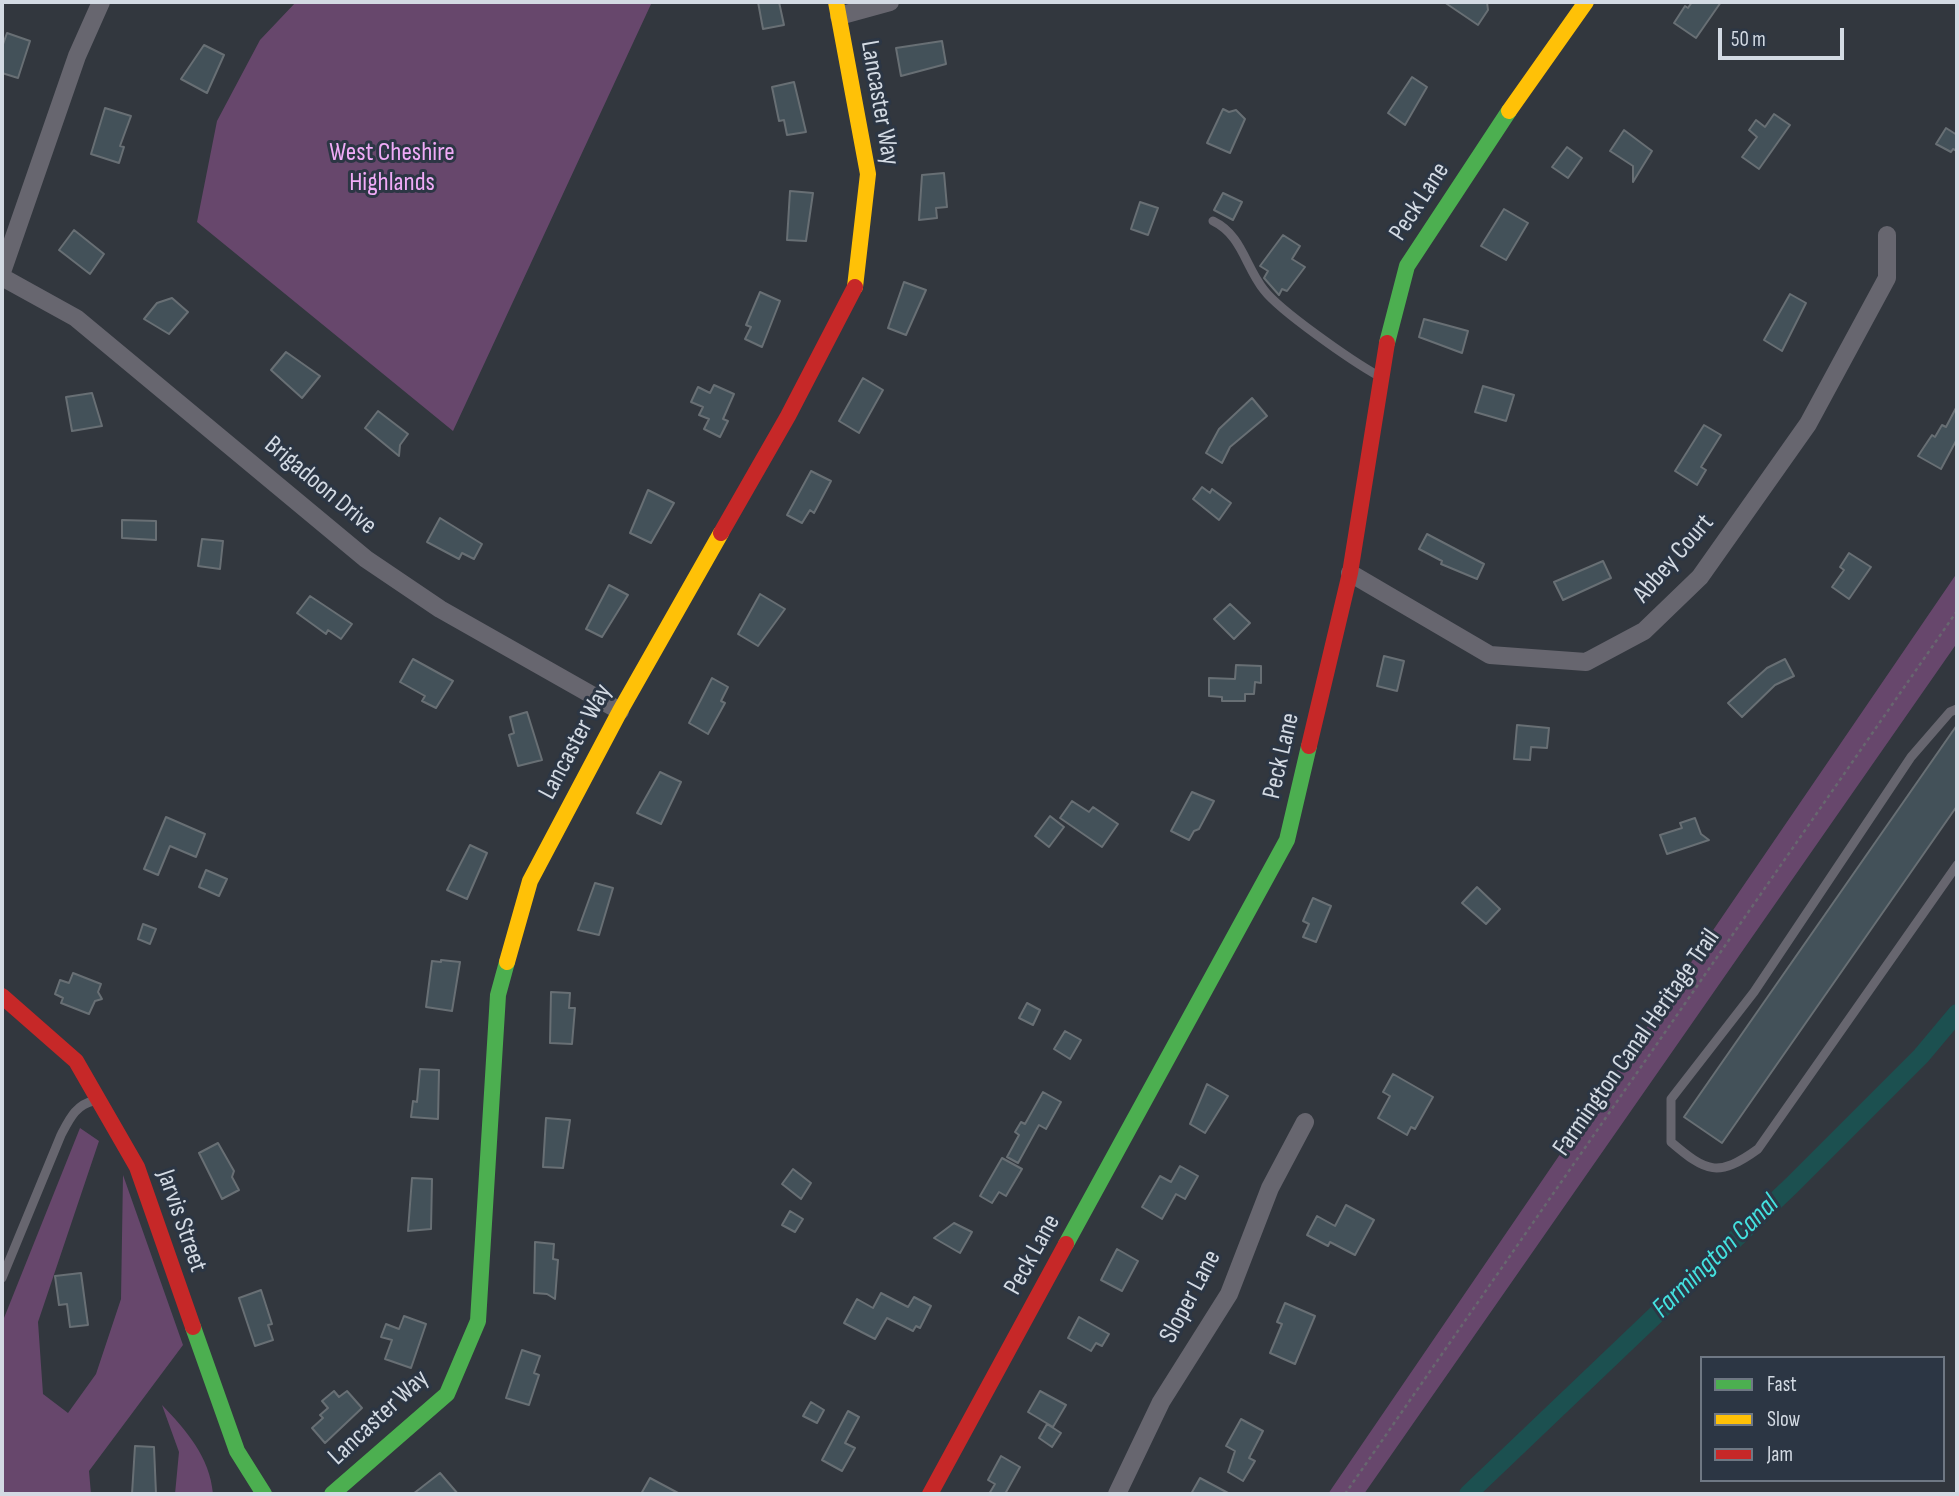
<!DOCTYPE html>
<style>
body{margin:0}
#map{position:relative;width:1959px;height:1496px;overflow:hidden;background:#32373e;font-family:"Sofia Sans Condensed",sans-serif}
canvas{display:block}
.frame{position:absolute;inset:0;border:4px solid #d3dae3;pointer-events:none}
.legend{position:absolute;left:1700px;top:1356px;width:245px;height:126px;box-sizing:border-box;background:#2c3644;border:2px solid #6f7884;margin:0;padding:9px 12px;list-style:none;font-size:21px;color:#d3dae3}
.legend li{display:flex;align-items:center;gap:14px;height:35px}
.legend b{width:35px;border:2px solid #6f7884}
.scale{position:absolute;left:1718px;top:28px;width:126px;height:32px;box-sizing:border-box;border:4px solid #d3dae3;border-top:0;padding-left:9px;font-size:21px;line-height:24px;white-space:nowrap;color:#d3dae3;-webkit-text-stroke:5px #2c3644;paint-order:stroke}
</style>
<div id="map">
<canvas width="1959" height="1496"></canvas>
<div class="frame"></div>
<ul class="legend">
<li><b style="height:9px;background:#4caf50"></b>Fast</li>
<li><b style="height:9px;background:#ffc107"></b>Slow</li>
<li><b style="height:9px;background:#c62828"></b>Jam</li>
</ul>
<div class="scale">50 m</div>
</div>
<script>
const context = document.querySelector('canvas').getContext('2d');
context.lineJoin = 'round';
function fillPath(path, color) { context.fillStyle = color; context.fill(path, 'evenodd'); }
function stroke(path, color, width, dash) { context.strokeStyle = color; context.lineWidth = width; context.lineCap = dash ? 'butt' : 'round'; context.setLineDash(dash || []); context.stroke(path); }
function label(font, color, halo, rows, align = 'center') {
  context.font = font + ' "Sofia Sans Condensed",sans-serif'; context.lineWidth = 6; context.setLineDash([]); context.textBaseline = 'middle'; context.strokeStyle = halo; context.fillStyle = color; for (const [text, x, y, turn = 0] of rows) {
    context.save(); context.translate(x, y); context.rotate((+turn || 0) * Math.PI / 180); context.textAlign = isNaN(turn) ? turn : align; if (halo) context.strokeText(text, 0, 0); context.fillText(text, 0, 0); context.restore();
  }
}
const green = new Path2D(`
 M296,2H652L453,431L197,222L217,121L260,40Z
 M1957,573V643L1364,1494H1328Z
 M80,1128L99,1141L38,1322L43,1394L68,1413L96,1374L121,1299L123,1175L183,1345L89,1471L91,1494H2V1323Z
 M162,1405C186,1430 210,1457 213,1494H175L179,1452Z`);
const canal = new Path2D(`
 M1468,1494L1792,1185L1921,1056L1957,1013`);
const building = new Path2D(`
 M758,2H779L784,25L763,29Z
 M1444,2H1487L1488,10L1478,25Z
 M1692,2H1721L1696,38L1674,23L1685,6L1688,8Z
 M7,33L30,41L18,78L2,73V47Z
 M942,41L946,64L901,76L896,48Z
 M204,45L224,55L207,93L181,79Z
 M1412,77L1427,87L1405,125L1388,113Z
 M794,82L806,132L787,135L784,120L779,121L772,87Z
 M105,108L131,116L120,146L124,147L119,163L91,154Z
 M1223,109L1229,112L1236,110L1245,119L1230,153L1207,143Z
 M1774,114L1790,125L1759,169L1742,157L1757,137L1749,130L1756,120L1765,127Z
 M1946,128L1957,135V151L1953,149L1951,152L1936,144Z
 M1624,130L1652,151L1633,182V166L1610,151Z
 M1567,147L1582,158L1568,178L1552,167Z
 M944,173L947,207L936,208L937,218L919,220L922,175Z
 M790,191L813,193L806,241L787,240Z
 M1223,193L1242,202L1233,220L1214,210Z
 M1140,202L1158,208L1148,235L1131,229Z
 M1504,209L1528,223L1506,260L1481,246Z
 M74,230L104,254L90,274L59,250Z
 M1283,235L1300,246L1292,259L1305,267L1287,291L1282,289L1279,295L1264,278L1268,271L1260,266Z
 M904,282L926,290L906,335L888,328Z
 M760,292L780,301L762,347L745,339L751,327L746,325Z
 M1790,294L1806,303L1782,351L1764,340Z
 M172,298L188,312L169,334L144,319L157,303Z
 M1424,319L1468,331L1462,353L1419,337Z
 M286,352L320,376L302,398L271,370Z
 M863,378L883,390L859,433L839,421Z
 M714,385L734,394L723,419L728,421L720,437L704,429L709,419L699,415L703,407L691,402L698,387L710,393Z
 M1483,386L1514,395L1506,421L1475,412Z
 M92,393L102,426L72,431L66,397Z
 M1252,398L1267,416L1230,447L1222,463L1206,453L1219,429Z
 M1957,406V439L1941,469L1918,456L1932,435L1935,437L1942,425L1946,427Z
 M378,411L408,434L400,445L399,456L365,428Z
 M1704,425L1721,435L1701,467L1706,470L1697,485L1675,471Z
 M811,471L831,481L814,513L810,510L802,523L787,515Z
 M1202,487L1210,493L1212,489L1231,503L1219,520L1193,499Z
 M648,490L674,503L651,543L630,533Z
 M440,518L482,544L474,559L462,553L459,559L427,542Z
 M122,520L156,521V540L122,538Z
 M1427,534L1484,564L1477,579L1441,564L1442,561L1419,549Z
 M202,539L223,541L220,569L198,566Z
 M1849,553L1871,567L1849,599L1832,587L1844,570L1840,567Z
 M1603,561L1611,578L1563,600L1554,582Z
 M609,585L628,595L602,637L586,629Z
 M760,594L785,609L758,646L738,634Z
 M310,596L352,624L341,639L328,630L326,634L297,613Z
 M1230,604L1250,623L1234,639L1214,619Z
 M1384,656L1404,661L1397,691L1377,686Z
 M413,659L453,681L436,708L422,701L425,696L400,682Z
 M1785,659L1794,676L1775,685L1742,717L1728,703L1767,668Z
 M1236,665L1261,666V683L1255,682L1254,694H1245V701H1222V697L1209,696V678L1235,679Z
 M712,678L728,687L721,701L725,703L708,734L689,723Z
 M527,712L542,760L518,766L509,735L514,733L510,717Z
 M1517,725L1549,728L1547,748L1531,747L1530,760L1514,759Z
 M1957,725V806L1722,1143L1684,1117Z
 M660,772L681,782L661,824L637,813Z
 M1192,792L1214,801L1199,829L1194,831L1189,840L1171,831Z
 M1072,801L1089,812L1093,807L1118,824L1102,847L1060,818Z
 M1050,816L1064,827L1049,847L1035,836Z
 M166,817L205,834L196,857L170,846L158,875L144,869Z
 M1695,818L1701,834L1709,840L1667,854L1660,835L1682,828L1680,823Z
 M470,845L487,853L467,899L447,890Z
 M206,870L227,879L219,896L199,887Z
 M595,883L613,888L599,935L578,930Z
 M1477,887L1500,909L1486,924L1462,903Z
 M1313,898L1331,906L1316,942L1303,937L1309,924L1303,921Z
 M143,924L156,929L150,944L138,939Z
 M441,960L460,962L452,1011L426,1007L432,961L441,962Z
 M73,973L101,984L98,992L102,999L95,1001L89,1014L61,1003L63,998L55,994L60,980L69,983Z
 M551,992L570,993L569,1008H575L572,1044L550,1043Z
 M1027,1003L1040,1010L1033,1025L1019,1018Z
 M1065,1031L1081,1040L1070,1059L1054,1049Z
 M420,1069L439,1070L438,1119L411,1117L413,1101L417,1102Z
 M1393,1074L1433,1097L1415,1129L1411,1127L1407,1135L1378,1118L1390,1096L1383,1092Z
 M1207,1084L1228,1096L1205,1133L1190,1124Z
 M1043,1092L1061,1102L1046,1129L1039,1125L1018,1163L1007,1157L1019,1135L1015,1132L1021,1122L1025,1124Z
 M546,1118L570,1120L563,1168L543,1167Z
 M218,1143L234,1171L232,1177L239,1190L222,1199L199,1153Z
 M1002,1158L1022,1169L1006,1196L999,1192L992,1203L980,1196Z
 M1180,1166L1198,1176L1185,1199L1176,1194L1162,1219L1142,1207L1160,1176L1171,1182Z
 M793,1169L811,1183L801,1199L782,1184Z
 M412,1178L432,1179L431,1229L408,1231Z
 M1346,1205L1374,1220L1355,1255L1330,1242L1328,1246L1307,1235L1317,1216L1335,1226Z
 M790,1211L803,1219L795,1232L782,1225Z
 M954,1223L972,1232L960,1253L934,1238Z
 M535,1242L554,1244L553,1259L558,1260L555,1299L547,1294L534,1293Z
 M1117,1249L1138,1261L1122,1291L1101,1280Z
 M81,1273L88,1325L70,1327L67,1304L59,1305L55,1276Z
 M261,1290L272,1324L268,1325L273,1340L255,1346L239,1298Z
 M881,1293L908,1307L914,1297L931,1306L920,1328L916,1326L913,1331L887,1318L875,1339L844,1323L857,1299L873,1308Z
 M1285,1303L1315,1316L1295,1364L1270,1353L1282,1324L1277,1322Z
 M404,1316L426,1324L411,1368L385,1359L392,1340L381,1337L386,1324L399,1329Z
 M1079,1317L1109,1334L1102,1346L1096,1343L1091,1351L1068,1338Z
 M522,1350L540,1356L534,1373L539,1375L529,1405L506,1398Z
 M334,1391L339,1397L347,1391L362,1408L325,1443L312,1428L323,1418L320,1415L328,1408L322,1401Z
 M1040,1391L1066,1405L1053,1427L1028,1412Z
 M811,1402L824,1410L817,1423L803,1416Z
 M848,1411L859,1417L845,1443L855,1448L842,1471L822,1460Z
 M1241,1419L1263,1431L1249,1458L1255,1461L1243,1481L1228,1472L1235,1451L1226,1446Z
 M1047,1424L1061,1433L1052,1447L1039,1438Z
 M135,1446L154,1447L156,1494H132Z
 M1001,1456L1020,1467L1005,1494H989L995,1484L988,1480Z
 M440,1473L458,1494H413Z
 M650,1478L680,1494H641Z
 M1200,1478L1230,1494H1191Z`);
const path = new Path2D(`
 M1345,1494L1957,611`);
const lane = new Path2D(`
 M1213,221C1242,235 1245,266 1264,290C1280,311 1352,361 1377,375
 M1957,709L1950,712L1911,757L1754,992L1671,1099V1142C1706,1172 1718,1178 1758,1149L1957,865
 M2,1278L61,1135C69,1120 76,1104 94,1101`);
const street = new Path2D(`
 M839,16L890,2
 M2,272L77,56L101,2
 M2,277L76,318L366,559L440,609L620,711
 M1350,573L1490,655L1586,662L1644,631L1700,577L1808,424L1887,278V235
 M1117,1494L1161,1402L1229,1294L1270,1188L1305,1122`);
const fast = new Path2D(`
 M1387,343L1407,266L1509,111
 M1066,1244L1287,840L1309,746
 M193,1327L237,1451L264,1494
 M332,1494L447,1394L478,1321L498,995L507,962`);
const slow = new Path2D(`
 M836,2L868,174L855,287
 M1509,111L1586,2
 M507,962L530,881L620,711L721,533`);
const jam = new Path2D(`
 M721,533L788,416L855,287
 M1309,746L1350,573L1387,343
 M2,996L76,1061L137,1167L193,1327
 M930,1494L1066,1244`);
const streetNames = [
 ["Lancaster Way",879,103,80],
 ["Peck Lane",1420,202,-57],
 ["Brigadoon Drive",320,486,40],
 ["Abbey Court",1674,559,-49],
 ["Lancaster Way",576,742,-62],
 ["Peck Lane",1282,756,-77],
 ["Farmington Canal Heritage Trail",1637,1043,-55],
 ["Jarvis Street",181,1221,71],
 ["Peck Lane",1033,1255,-61],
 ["Sloper Lane",1191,1297,-62],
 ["Lancaster Way",379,1418,-43]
];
const parkNames = [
 ["West Cheshire",392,153],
 ["Highlands",392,183]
];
const waterNames = [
 ["Farmington Canal",1716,1257,-44]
];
fillPath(green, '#67476c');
stroke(canal, '#1c5050', 18);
fillPath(building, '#435159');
stroke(building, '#686f74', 2);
stroke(path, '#67676f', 2.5, [3.5, 3.5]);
stroke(lane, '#67666f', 9);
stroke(street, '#67666f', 18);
stroke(fast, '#4caf50', 16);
stroke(slow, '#ffc107', 16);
stroke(jam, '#c62828', 16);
label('26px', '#d3dae3', '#2c3644', streetNames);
label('26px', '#f0abf7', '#2c3644', parkNames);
label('italic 28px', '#44e1df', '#2c3644', waterNames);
</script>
